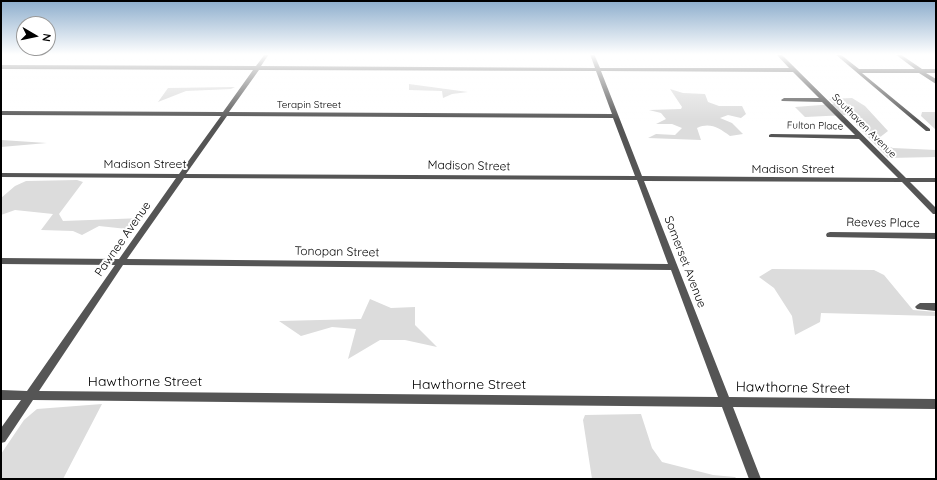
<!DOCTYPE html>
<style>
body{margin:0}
#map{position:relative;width:937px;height:480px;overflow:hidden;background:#fff;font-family:Quicksand,sans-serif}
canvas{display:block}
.frame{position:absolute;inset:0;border:2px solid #000;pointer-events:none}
.north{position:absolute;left:16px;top:16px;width:40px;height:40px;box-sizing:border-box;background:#fff;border:1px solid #999;border-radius:50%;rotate:99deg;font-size:11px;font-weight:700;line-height:16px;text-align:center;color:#000}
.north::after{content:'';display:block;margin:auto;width:14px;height:18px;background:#000;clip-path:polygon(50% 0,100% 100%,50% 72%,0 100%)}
</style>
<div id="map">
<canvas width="937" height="480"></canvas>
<div class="frame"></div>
<div class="north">N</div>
</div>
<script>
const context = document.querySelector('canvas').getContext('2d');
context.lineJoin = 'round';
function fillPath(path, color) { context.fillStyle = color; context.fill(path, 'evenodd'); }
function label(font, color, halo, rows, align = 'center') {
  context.font = font + ' Quicksand,sans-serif'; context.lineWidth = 4; context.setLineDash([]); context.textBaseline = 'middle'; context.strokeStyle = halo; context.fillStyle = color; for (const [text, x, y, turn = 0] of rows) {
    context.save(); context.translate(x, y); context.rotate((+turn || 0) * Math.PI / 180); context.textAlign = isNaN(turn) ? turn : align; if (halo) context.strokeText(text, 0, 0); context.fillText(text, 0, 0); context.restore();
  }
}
const green = new Path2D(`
 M409,84L468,92L452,94L443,98L442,91L409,90Z
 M235,87L231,89L186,91L158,102L168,88Z
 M670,89L683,93L705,94L708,102L719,106H742L746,114L741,118L728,115L720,118L732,123L743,134L730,136C719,128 710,122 697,128L701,140L648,138L656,134L675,135L682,128L672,124H656L666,119L661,113L649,110L681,109L682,107Z
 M852,98L865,106L888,131L879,138L883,144L893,148L936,150V157L888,158L847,115L805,117L795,107L834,104L829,99Z
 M922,112H936V130L921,116Z
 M1,140L47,143L1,147Z
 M77,180L83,182L59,214L63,221L143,218L127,229L99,226L82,235L73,231L41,230L53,214L15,210L1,215V198L15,186L26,181Z
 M772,269L874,270L884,275L913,310L936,312V316L821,313L820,322L795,335L792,316L774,288L759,277Z
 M370,299L391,308L415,307V325L437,347L405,340H380L348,359L356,329L332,327L301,336L279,321L361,319Z
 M102,404L63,479H1V454L24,420L37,409Z
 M641,414L652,448L662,462L713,475L735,477L737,479H592L583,420L585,415Z`);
const minor = new Path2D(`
 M265,54H269L261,66L595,68L590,54H594L600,68H789L776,54H781L906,178H936V182H910L936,208V214H933L902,182L644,181L729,397L936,399V409L733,407L761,479H749L722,407L33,400L5,442L1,443V428L21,400H1V390L27,391L115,265L1,264V258L119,259L176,178L1,177V173L179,174L221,116L1,115V111L223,112L253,70L1,69V65L256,66ZM259,70L596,71L612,114L229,112ZM601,71L793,72L819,98H784L781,100L782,101L822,102L855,135L771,134L769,135V137L859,139L898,178L642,176ZM227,116L613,118L635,176L186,174ZM184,178L637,180L668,264L127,259ZM123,265L671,270L718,397L39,391Z
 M835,54H840L859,69H915L895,54H900L922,69H936V73H926L936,79V84L919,73H862L930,129V131H926Z
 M830,232L936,233V239L827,237L826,235L827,233Z
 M920,303H936V311L917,309L915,307L917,305Z`);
const farStreetnames = [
 ["Terapin Street",309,105],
 ["Fulton Place",815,126,1],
 ["Southaven Avenue",864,126,45]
];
const streetNames = [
 ["Madison Street",145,164],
 ["Madison Street",469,166,1],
 ["Madison Street",793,169],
 ["Reeves Place",883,223,1],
 ["Pawnee Avenue",123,239,-55],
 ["Tonopan Street",337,252,1],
 ["Somerset Avenue",685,262,69]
];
const nearStreetnames = [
 ["Hawthorne Street",145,382],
 ["Hawthorne Street",469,385],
 ["Hawthorne Street",793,388,1]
];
fillPath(green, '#dcdcdc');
fillPath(minor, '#555');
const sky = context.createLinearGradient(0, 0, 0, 121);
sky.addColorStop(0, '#8cadcc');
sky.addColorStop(0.45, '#fff');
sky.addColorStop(1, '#ffffff00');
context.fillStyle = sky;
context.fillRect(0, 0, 937, 121);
label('10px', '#000', '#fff', farStreetnames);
label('12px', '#000', '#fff', streetNames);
label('14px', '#000', '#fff', nearStreetnames);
</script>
